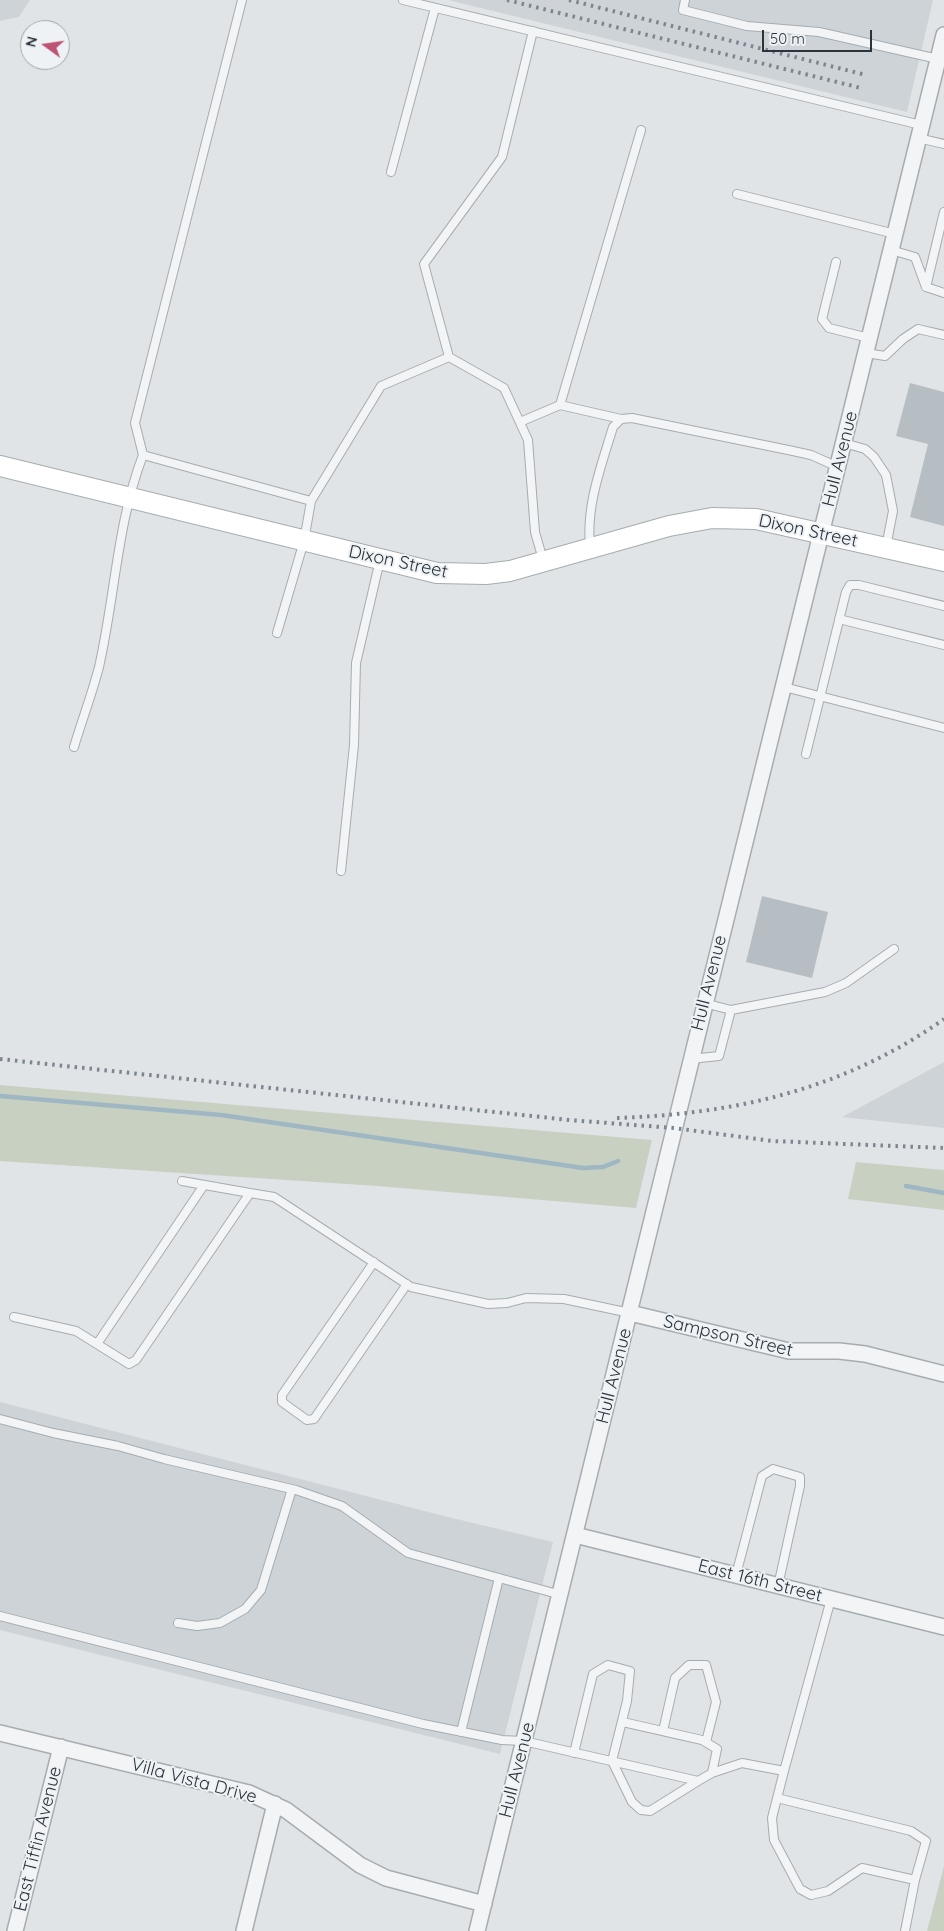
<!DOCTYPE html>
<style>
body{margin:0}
#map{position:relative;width:944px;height:1931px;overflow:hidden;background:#e0e4e7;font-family:Quicksand,sans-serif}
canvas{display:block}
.north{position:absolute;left:20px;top:20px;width:50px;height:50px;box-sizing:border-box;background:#eff2f5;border:1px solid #a0a6ab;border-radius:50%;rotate:284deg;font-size:14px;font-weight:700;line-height:20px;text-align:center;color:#2a343c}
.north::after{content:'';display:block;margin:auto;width:18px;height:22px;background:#be5374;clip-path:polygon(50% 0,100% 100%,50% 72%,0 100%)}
.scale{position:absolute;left:762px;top:30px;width:110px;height:22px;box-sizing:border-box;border:2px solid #2a343c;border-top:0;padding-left:6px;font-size:15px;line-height:18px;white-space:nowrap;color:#2a343c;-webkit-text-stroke:4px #eff2f5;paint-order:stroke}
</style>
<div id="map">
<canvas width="944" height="1931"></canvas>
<div class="north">N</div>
<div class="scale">50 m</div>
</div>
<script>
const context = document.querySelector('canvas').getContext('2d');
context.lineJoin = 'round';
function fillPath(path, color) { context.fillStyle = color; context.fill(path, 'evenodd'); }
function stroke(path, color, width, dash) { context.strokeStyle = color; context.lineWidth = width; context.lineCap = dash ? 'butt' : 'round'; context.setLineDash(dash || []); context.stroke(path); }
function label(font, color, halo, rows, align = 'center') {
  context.font = font + ' Quicksand,sans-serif'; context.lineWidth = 4; context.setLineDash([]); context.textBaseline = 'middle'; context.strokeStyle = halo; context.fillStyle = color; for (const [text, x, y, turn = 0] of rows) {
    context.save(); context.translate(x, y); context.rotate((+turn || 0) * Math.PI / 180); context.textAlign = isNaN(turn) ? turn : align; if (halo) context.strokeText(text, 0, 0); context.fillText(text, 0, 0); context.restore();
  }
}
const built = new Path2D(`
 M0,0H30L19,17L0,21Z
 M448,0H933L907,112Z
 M944,1062V1128L842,1117Z
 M0,1402L448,1517L553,1542L500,1754L0,1630Z`);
const green = new Path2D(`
 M0,1085L652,1140L636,1208L377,1186L0,1161Z
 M856,1162L944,1170V1210L848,1199Z
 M944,1866V1931H927Z`);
const stream = new Path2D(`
 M0,1096L221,1115L583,1168L603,1167L618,1161
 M906,1186L944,1193`);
const building = new Path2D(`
 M910,383L944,392V526L910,517L928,444L896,436Z
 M762,896L828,912L812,978L746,962Z`);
const lane = new Path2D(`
 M242,0L135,423L143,455L311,501L381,386L449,357L424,264L502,157L533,31
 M403,0L921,125
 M685,0L683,10L747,26L819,32L938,59
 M918,138L944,144
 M391,172L435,8
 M737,194L895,234
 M891,250L915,257L926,287L944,293
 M836,262L822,319L829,328L869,338
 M926,287L944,212
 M866,353L885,356L903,339L918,329L944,335
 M449,357L504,388L528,440L535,532L543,560
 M560,405L641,130
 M520,422L560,405L621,419
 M844,443L865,449L874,457L886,475L893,511L886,547
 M590,546C586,505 601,467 613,427L621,419L632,418L793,451L811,455L838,467
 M839,619L944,645
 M277,633L304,541L311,501
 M784,687L944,728
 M74,747C82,720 92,694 99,667C115,597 117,523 143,455
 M806,754L846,592L850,585H859L944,606
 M341,871L354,745L356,663L380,560
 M731,1010L825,992L846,983L894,949
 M690,1059L719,1056L731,1010L704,1003
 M182,1181L250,1193
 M374,1262L282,1395V1402L307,1420L314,1419L407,1284
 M14,1317L76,1331L129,1364L136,1360L250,1193L274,1197L411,1287L488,1304L507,1303L526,1298L564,1299L630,1313
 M97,1344L204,1185
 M0,1419L53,1433L118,1446L164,1459L296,1490L342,1506L408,1553L561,1595
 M736,1575L762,1476L773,1469L800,1477V1486L778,1586
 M0,1616L423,1724L502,1740L524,1741L698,1781L712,1773L742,1763L784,1771L831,1599
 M178,1623L197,1626L220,1623L245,1609L261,1590L292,1489
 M623,1722L702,1740L717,1749L712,1773
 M663,1731L675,1678L689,1665H706L716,1702L706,1742
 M461,1732L499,1578
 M574,1753L593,1674L608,1665L630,1671L627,1701L612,1761L632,1802L641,1810L650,1811L698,1781
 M784,1771L772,1818L774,1840L800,1889L811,1895L828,1891L862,1868L915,1880L905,1931
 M777,1798L911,1831L926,1841L915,1880`);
const street = new Path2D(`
 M630,1313L789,1351H839L865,1354L944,1374
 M575,1535L944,1627
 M0,1733L249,1793L286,1810L360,1865L386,1878L484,1904
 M15,1931L61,1747
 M244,1931L275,1804
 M477,1931C633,1299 787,667 944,35`);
const secondary = new Path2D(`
 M0,466L437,573L486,574L510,571L669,526L712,518L756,519L944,561`);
const rail = new Path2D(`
 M507,0L861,88
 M569,0L866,75
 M0,1059L569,1120L674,1128L772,1141L944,1148
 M617,1118C736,1114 845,1089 944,1019`);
const streetNames = [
 ["Hull Avenue",840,459,-76],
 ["Dixon Street",808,531,12],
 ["Dixon Street",398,562,12],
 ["Hull Avenue",709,983,-76],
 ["Sampson Street",728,1336,13],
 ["Hull Avenue",614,1376,-76],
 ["East 16th Street",760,1581,14],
 ["Hull Avenue",517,1770,-76],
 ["Villa Vista Drive",194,1781,15],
 ["East Tiffin Avenue",38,1839,-76]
];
fillPath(built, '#ced3d8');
fillPath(green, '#c8d0c2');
stroke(stream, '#9fb6c3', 4.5);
fillPath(building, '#b7bec3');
stroke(lane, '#a6acb0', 10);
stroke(street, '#a6acb0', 18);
stroke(secondary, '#a6acb0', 22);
stroke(lane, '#f2f4f6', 8);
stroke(street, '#f2f4f6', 15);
stroke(secondary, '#fff', 20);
stroke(rail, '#7b868f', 4, [2.5, 5]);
label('18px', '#2a343c', '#eff2f5', streetNames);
</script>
